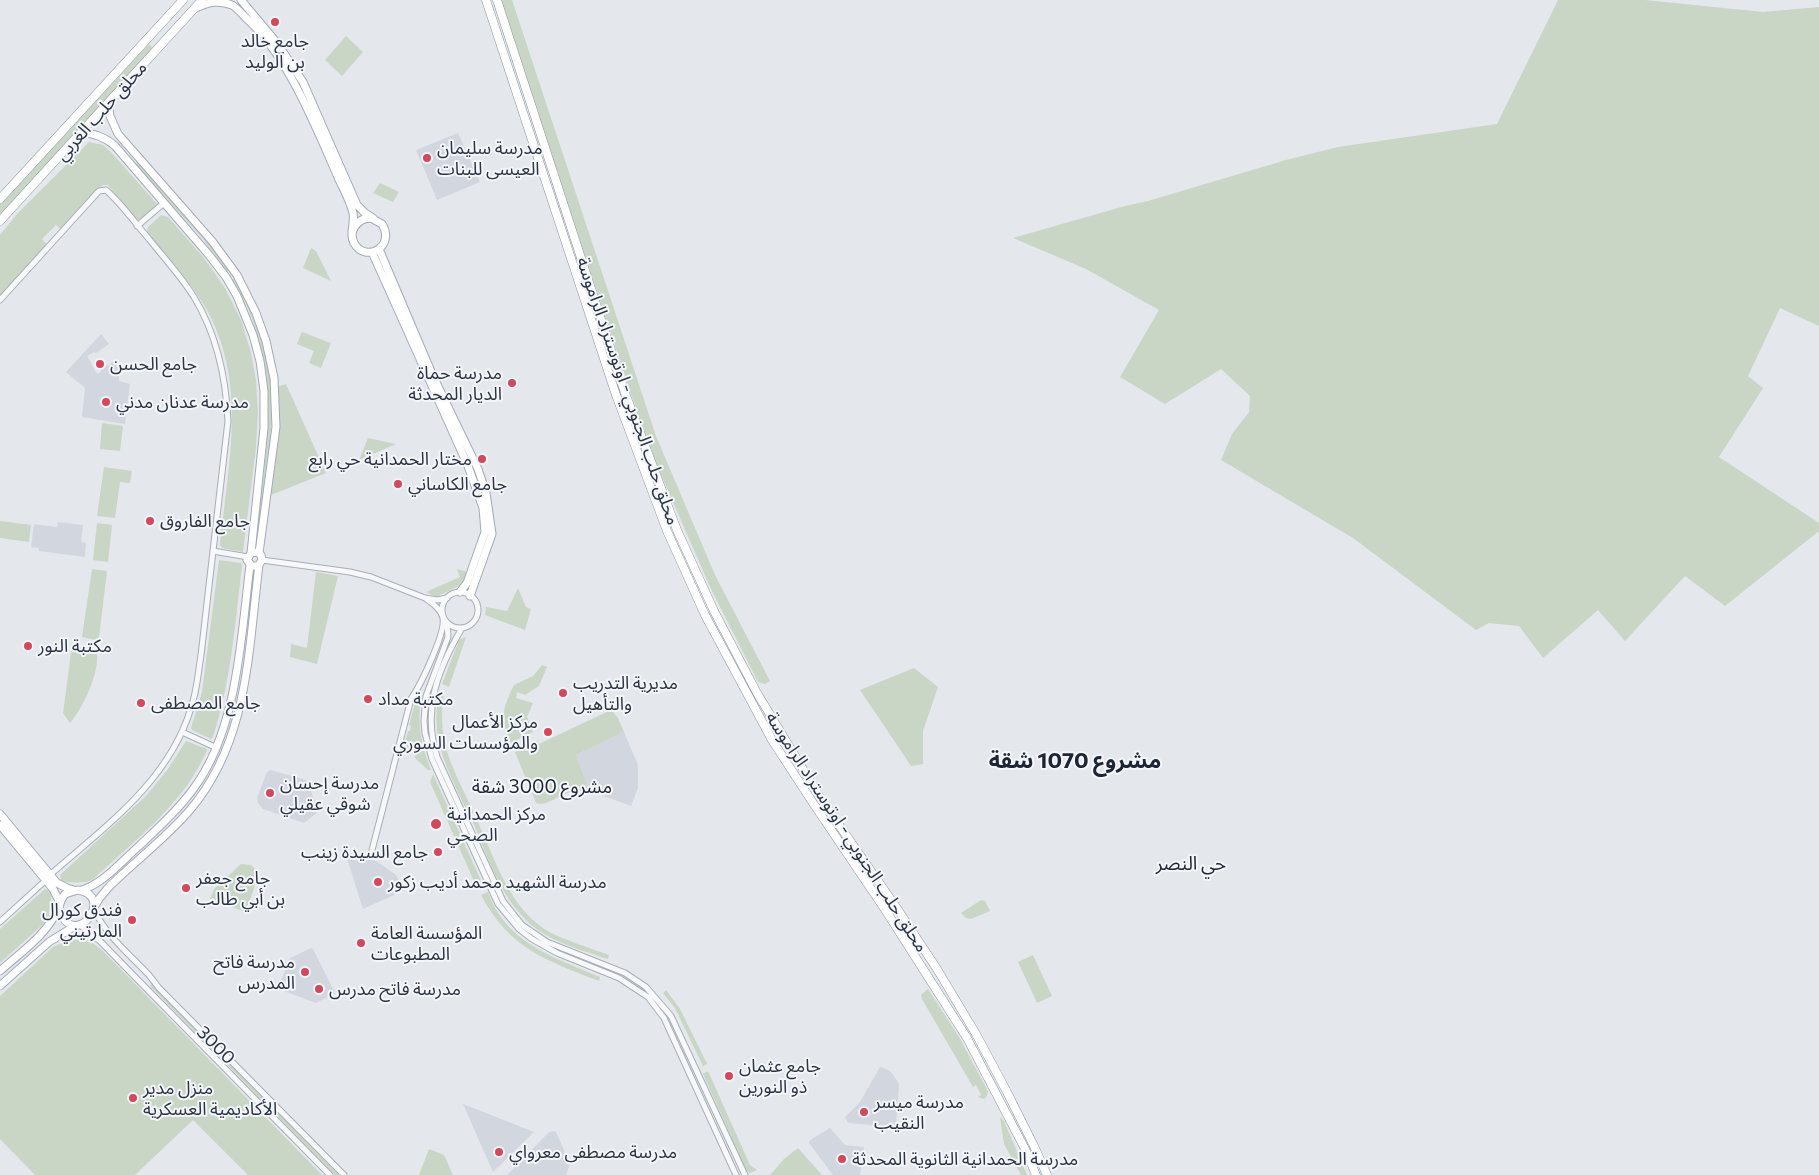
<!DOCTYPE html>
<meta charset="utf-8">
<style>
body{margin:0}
canvas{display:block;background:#e4e7ec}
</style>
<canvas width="1819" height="1175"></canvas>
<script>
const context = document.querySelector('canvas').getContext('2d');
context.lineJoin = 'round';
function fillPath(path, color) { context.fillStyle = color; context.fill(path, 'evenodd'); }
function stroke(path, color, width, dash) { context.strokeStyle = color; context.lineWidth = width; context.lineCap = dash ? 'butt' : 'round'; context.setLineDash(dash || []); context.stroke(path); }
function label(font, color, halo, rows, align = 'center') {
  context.font = font + ' Commissioner,"Noto Sans Arabic",sans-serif'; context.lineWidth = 4; context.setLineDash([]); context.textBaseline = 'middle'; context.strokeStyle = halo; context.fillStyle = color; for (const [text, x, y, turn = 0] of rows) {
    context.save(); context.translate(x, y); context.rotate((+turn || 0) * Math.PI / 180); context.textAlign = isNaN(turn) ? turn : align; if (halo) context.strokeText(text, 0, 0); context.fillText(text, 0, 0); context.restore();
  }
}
const built = new Path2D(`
 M458,133L480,182L437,200L416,150Z
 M101,334L109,344L96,353L94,352L87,356L97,374L101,372V369L115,361L119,372V381L130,384L125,424L82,417L85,388L66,372Z
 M58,522L83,525L81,542L86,543L85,557L39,551V548L31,547L34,524L57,527Z
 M624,732L638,765V788L631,806L590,791L576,755Z
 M270,770L306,780L319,811L304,823L263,809L258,803L257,798L267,772Z
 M356,854L376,861L382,865L396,875L405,890L363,909L347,858Z
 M311,948L313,949L335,993L316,1003L281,990L279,986L290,958Z
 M880,1067L887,1069L892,1073L899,1084L896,1127L848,1123L845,1117L860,1102Z
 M463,1104L534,1132L493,1172Z
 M830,1128L845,1145L864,1147L860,1175H833L809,1143L810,1140Z
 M553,1131L556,1132L570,1164L566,1175H507L548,1133Z`);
const green = new Path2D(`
 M500,0H512L656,436L715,575L770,681L765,684L758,682L711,589L648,445Z
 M1558,0H1645L1763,12L1819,7V326L1780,308L1748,376L1763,388L1719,457L1819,523V531L1725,606L1685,576L1625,641L1598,610L1543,658L1519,626L1489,623L1476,630L1353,538L1221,460L1232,434L1249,412L1250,396L1221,369L1165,404L1120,377L1159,310L1086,269L1013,238L1125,206L1148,201L1286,160L1338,147L1497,124Z
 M346,36L363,52L342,76L325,60Z
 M149,44L153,48L0,215V204Z
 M89,142L103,145L111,152L157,204L156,206L143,218L137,220L108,185H103L62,230L56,225L42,239L47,245L0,297V235L17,214Z
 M137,162L209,241L229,270L227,272L203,239L136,165Z
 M380,183L399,192L393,202L373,193Z
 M161,215L168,217L204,258L225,288L241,320L251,353L256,380L258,412L256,448L243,552L222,548L220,545C228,467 247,387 209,314C193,283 167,259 147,232L148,227Z
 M311,248L316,251L331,281L303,268Z
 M235,278C246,299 258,320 264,344C281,412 265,483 258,550H254C266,458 286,362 232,279Z
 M302,332L331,343L321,368L309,363L314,351L297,344Z
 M286,384L326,473L271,495L279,425L277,387Z
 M102,423L123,426L120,451L100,449Z
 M368,438L396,444L359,460Z
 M104,467L132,471L130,483L120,482L115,518L97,516Z
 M0,521L31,525L29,542L0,538Z
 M97,523L112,525L108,562L93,560Z
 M219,560L241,563L242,566C235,624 231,682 213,737L211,739L192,730L191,728L202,692Z
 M92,569L107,571L99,637L96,640L82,637Z
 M457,569L467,572L463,584L436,597L426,592L460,577Z
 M316,572L338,576L317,664L290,657L291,644L307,648Z
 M518,588L526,607L531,609L525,630L485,615L486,607L507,611Z
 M466,637L449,687L442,684L459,640Z
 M72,646L96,649C102,669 83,708 70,723L63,713Z
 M542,665L547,667L539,686L525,695L517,692L516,698L533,703L527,717L533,732L511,743L504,728L503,718L505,706L511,691L514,685L533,676Z
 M914,668L938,687L923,731V764L911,766L860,690Z
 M439,692L444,694C436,744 454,769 474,813L469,815C449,772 429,741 439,692Z
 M421,696C417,723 421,745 431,770H428L415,758L416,751L403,748L408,731H410L411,726L409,725L416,700Z
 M611,710L618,718L624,732L576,755L590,791C583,790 577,790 570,792C560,795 546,807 536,803L515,752L537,741L539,744Z
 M186,741L207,749V751C199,767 190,783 178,797C153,828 121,853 92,880C86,883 66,884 61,880L60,875L146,796L168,769Z
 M433,774L483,885L477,888L430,782Z
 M476,818C495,858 509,910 551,933C570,942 590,948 609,955L608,959C587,952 565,946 546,935C504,911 490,862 472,820Z
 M241,864L251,865L259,873L246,912L210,899L214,889Z
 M45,889L50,891C54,899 48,909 49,919L0,963V929Z
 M488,892C491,899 494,907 498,913C522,949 563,961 600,977L599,981C545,960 510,949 481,895Z
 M981,900L985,901L990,911L971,919L966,918L961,913Z
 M71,939L91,942L102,950L322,1175H248L193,1120L135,1175H35L0,1139V996L53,947Z
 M1033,955L1052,996L1037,1003L1018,962Z
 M152,984L339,1175H335L150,986Z
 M928,989L959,1037L988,1091L987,1096L984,1099L978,1097L981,1095L976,1085L973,1087L922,999L921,995Z
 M666,990L680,1009L707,1064L703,1066L675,1008L663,993Z
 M708,1071L750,1165L757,1170L750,1173L746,1170L703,1074Z
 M1000,1117L1004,1121L1027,1175H1021L1004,1144Z
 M798,1148L822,1175H770L784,1159Z
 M429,1149L444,1155L453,1175H419Z`);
const minor = new Path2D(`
 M137,226L164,203
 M0,300L99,191L106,190C122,204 135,223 149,239C164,258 181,276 194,297C217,335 226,377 228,421L201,655C198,673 197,691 191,708C169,781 106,826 51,874
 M213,551L248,557
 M262,560L350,572L371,577L425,598L437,600L447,598
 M442 610a18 18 0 1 1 36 0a18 18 0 1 1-36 0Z
 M447,623L448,637L426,696L424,721L425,733L432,759L498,904L519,929L532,939L557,953L619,978L648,997L664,1018L736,1175
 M462,628C438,669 422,709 437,757L503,901L522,925L547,942L625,973L646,987L671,1016L745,1175
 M182,732L217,748
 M371,854L411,699C420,686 446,633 443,618C441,609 432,603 425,598
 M94,910C107,936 127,952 147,973C151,977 155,983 159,988L344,1175
 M0,922L46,880
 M80,925L100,941L138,980L330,1175`);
const major = new Path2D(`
 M241,0L277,43L303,82L357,205L365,213L373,218
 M196,8C209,2 219,0 232,5C237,8 242,14 246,18C287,54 315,125 337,175C342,187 350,200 353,213C355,223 349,234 354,243C366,264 396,246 382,224L371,218C361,218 355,223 352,233
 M108,103L110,116L118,134L212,241L237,275L256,313L266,341L274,378L276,427L259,553
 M81,132C95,134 105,137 115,146L209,255L226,277L237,296L253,335L260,361L264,391V428L251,553L247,560L252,566H258L262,560L261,555L257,552L251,553
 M379,249L433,376L478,469L486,493L492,534L470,596
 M372,252L468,466L483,508L485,532L467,583L460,592
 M0,814L57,883L67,888L74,890
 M0,825L53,889L60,903
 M78,890C115,896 78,946 62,916C57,909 60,900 65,894Z
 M82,890C104,883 122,861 139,846C158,828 178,810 194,788C238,729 241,636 250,565
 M94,907C102,892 114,882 127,870C148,851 171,832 190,810C249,740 248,651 259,565
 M0,971C21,952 48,934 59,907
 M0,986L49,942L75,926`);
const highway = new Path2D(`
 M486,0L616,395L667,531L705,615L772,740L813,803L886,911L967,1038L1025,1149L1036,1175
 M497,0L625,393L677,530L714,611L757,693L821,799L894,904L937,969L976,1034L1007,1092L1034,1146L1047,1175
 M0,199L183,0
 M0,221L202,0`);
const markers = [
 [275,22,5,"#d1495b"],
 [427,158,5,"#d1495b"],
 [100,364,5,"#d1495b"],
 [512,383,5,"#d1495b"],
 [106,402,5,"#d1495b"],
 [482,459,5,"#d1495b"],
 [398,484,5,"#d1495b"],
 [150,521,5,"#d1495b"],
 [28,646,5,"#d1495b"],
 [563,693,5,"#d1495b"],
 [368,699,5,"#d1495b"],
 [141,703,5,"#d1495b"],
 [548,732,5,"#d1495b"],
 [270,793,5,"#d1495b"],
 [436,824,6,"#d1495b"],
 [438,852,5,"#d1495b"],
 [378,882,5,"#d1495b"],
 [186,888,5,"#d1495b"],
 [132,920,5,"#d1495b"],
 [361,943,5,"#d1495b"],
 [305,972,5,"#d1495b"],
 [319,989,5,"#d1495b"],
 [729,1076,5,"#d1495b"],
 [133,1098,5,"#d1495b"],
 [864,1112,5,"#d1495b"],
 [499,1152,5,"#d1495b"],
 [842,1159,5,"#d1495b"]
];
const poiNames = [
 ["جامع خالد",275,41,"center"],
 ["بن الوليد",275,62,"center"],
 ["مدرسة سليمان",437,148],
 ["العيسى للبنات",437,169],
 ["جامع الحسن",110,364],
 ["مدرسة حماة",502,373,"right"],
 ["الديار المحدثة",502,394,"right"],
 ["مدرسة عدنان مدني",116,402],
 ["مختار الحمدانية حي رابع",472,459,"right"],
 ["جامع الكاساني",408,484],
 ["جامع الفاروق",160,521],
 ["مكتبة النور",38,646],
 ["مديرية التدريب",573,683],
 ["والتأهيل",573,704],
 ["مكتبة مداد",378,699],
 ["جامع المصطفى",151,703],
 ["مركز الأعمال",538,722,"right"],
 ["والمؤسسات السوري",538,743,"right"],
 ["مدرسة إحسان",280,783],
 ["شوقي عقيلي",280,804],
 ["مركز الحمدانية",447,814],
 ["الصحي",447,835],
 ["جامع السيدة زينب",428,852,"right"],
 ["جامع جعفر",196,878],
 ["بن أبي طالب",196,899],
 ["مدرسة الشهيد محمد أديب زكور",388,882],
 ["فندق كورال",122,910,"right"],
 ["المارتيني",122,931,"right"],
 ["المؤسسة العامة",371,933],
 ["المطبوعات",371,954],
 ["مدرسة فاتح",295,962,"right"],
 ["المدرس",295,983,"right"],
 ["مدرسة فاتح مدرس",329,989],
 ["جامع عثمان",739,1066],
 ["ذو النورين",739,1087],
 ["منزل مدير",143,1088],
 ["الأكاديمية العسكرية",143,1109],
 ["مدرسة ميسر",874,1102],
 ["النقيب",874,1123],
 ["مدرسة مصطفى معرواي",509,1152],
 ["مدرسة الحمدانية الثانوية المحدثة",852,1159]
];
const streetNames = [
 ["محلق حلب الغربي",101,111,-48],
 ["محلق حلب الجنوبي - اوتوستراد الراموسة",628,391,71],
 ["محلق حلب الجنوبي - اوتوستراد الراموسة",847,832,57],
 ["3000",216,1045,45]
];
const neighbourhoodNames = [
 ["مشروع 3000 شقة",542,787],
 ["حي النصر",1191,864]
];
const districtNames = [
 ["مشروع 1070 شقة",1075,761]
];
fillPath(built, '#d2d6de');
fillPath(green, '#c9d6c5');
stroke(minor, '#a9aeb7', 7);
stroke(major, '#a3abb8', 9);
stroke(highway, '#8b94a3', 9);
stroke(minor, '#f7f8fa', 5);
stroke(major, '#fff', 7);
stroke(highway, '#fff', 8);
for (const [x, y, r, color] of markers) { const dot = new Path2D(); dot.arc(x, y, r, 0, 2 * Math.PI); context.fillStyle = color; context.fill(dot); stroke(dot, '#f4f6f9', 2); }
label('18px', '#2b3445', '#f4f6f9', poiNames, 'left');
label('18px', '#2b3445', '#f4f6f9', streetNames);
label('19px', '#1d2536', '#f4f6f9', neighbourhoodNames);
label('bold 22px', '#1d2536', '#f4f6f9', districtNames);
</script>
